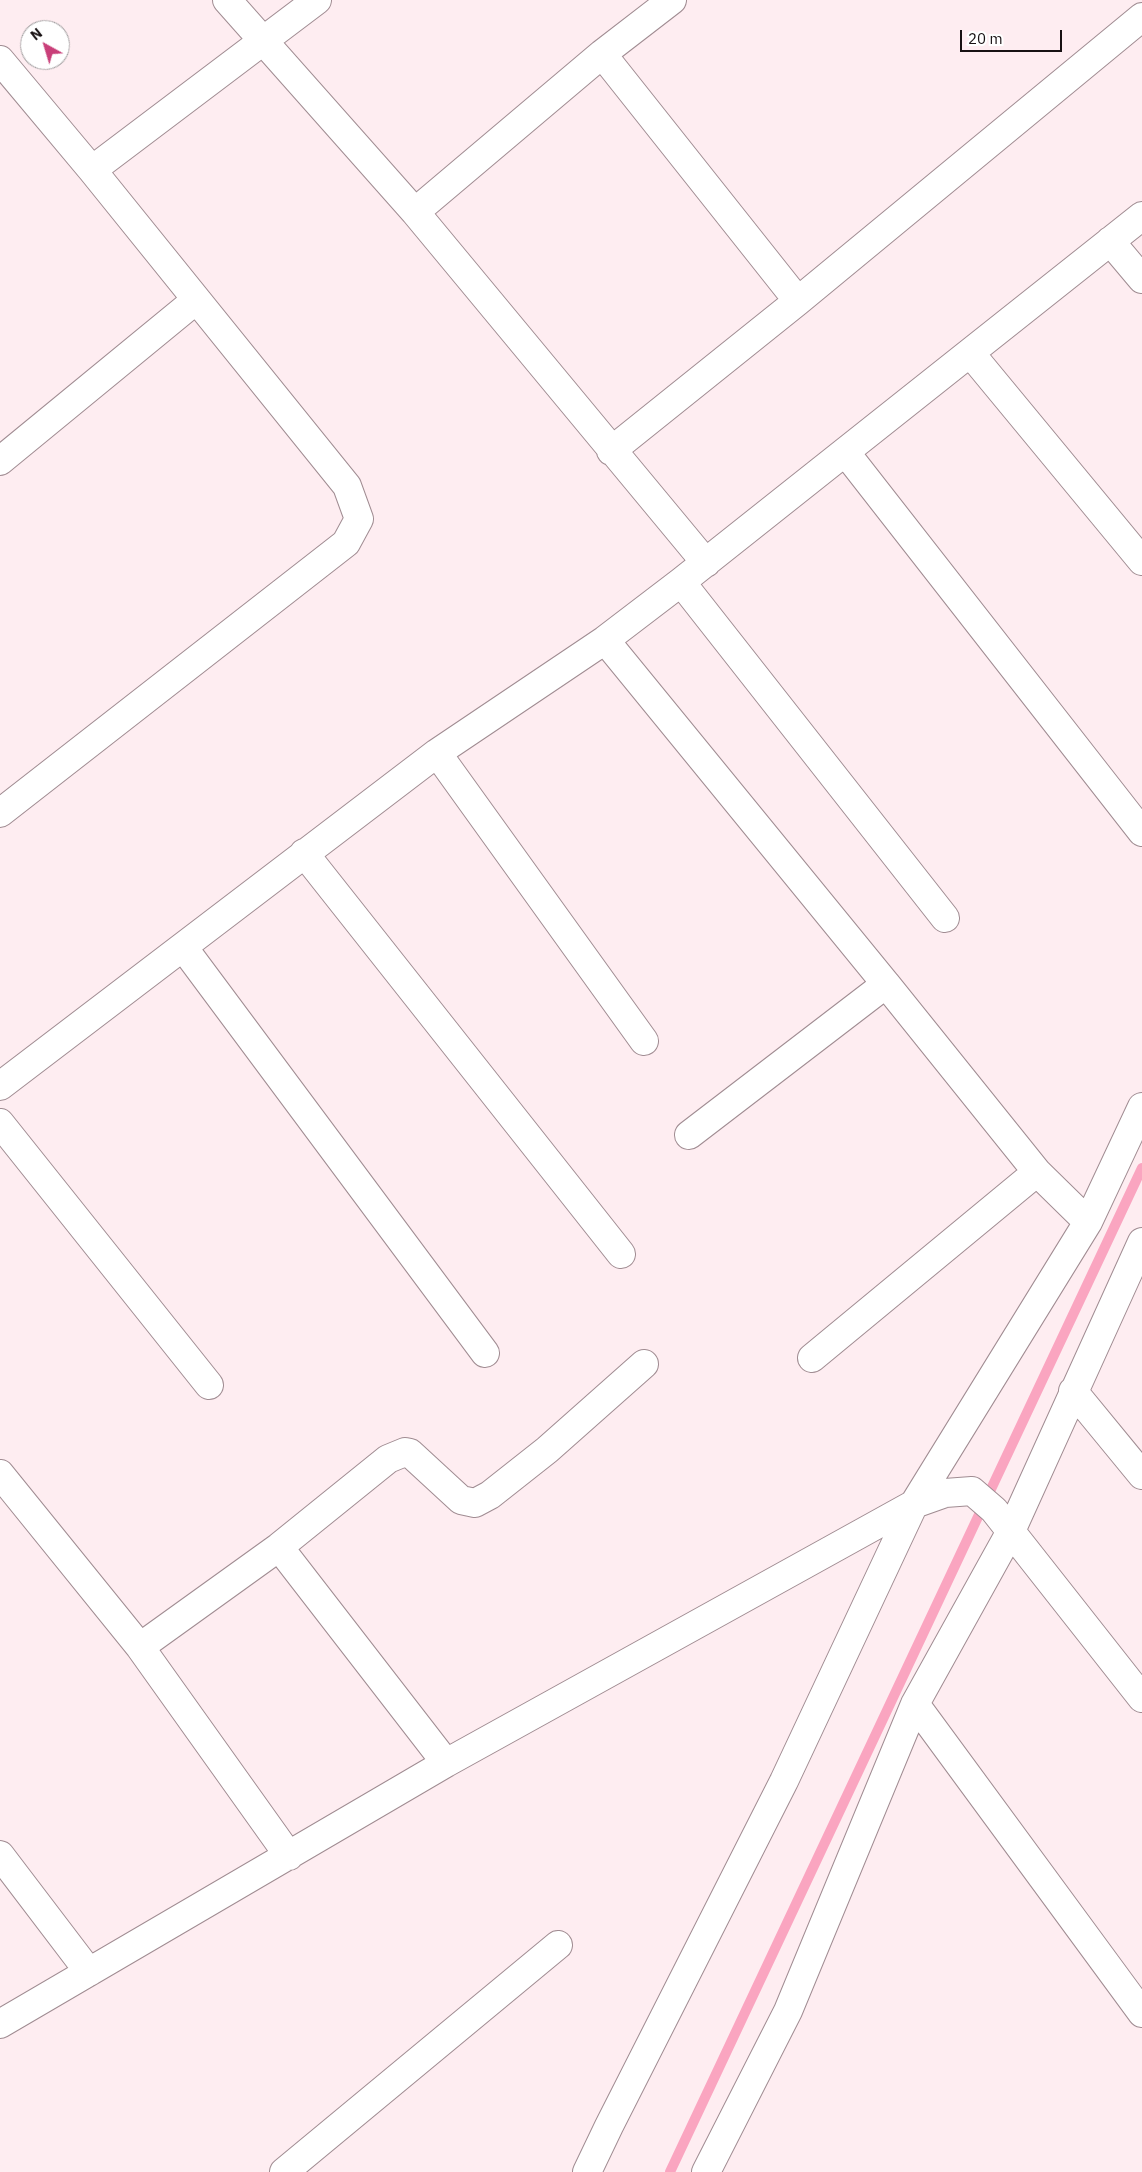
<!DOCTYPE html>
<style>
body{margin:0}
#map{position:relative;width:1142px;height:2172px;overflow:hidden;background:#feedf1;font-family:"IBM Plex Sans",sans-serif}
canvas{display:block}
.north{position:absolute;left:20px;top:20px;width:50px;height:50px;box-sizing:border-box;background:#fff;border:1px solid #a3a0a1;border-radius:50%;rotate:321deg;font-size:14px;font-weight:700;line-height:20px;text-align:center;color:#181113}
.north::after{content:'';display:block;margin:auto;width:18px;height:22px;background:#c93f79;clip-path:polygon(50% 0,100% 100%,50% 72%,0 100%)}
.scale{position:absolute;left:960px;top:30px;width:102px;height:22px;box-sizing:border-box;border:2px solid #181113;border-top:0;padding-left:6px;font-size:15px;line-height:18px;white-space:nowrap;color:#181113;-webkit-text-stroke:4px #fff;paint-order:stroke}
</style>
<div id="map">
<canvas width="1142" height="2172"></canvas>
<div class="north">N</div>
<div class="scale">20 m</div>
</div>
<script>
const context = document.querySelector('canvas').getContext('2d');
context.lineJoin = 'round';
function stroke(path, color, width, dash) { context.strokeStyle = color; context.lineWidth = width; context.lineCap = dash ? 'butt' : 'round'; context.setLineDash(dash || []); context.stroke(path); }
const stream = new Path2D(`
 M670,2172L1142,1168`);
const street = new Path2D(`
 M227,0L415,212L706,563
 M602,54L798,301
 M0,60L92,170L347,486L359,519L346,543L0,813
 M92,170L317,0
 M415,212L602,54L672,0
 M1110,241L1142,279
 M971,354L1142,561
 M611,451L798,301L1142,17
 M846,453L1142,832
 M0,461L196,300
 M681,582L945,918
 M605,640L886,984
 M437,753L644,1041
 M304,853L621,1254
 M183,947L485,1353
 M0,1086L437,753L605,640L681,582L1142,216
 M0,1123L209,1385
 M689,1135L886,984L1037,1172L1088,1222
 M812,1358L1037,1172
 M1073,1391L1142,1475
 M0,1474L140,1647L289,1856
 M279,1547L446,1763
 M140,1647L279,1547L388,1459L405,1452L410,1453L461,1500L475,1503L490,1495L547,1450L644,1364
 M915,1704L1142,2013
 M0,1855L89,1972
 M0,2024L446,1763L914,1504L945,1493L972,1491L994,1510L1142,1698
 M284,2172L558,1945
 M587,2172L609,2126L784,1781L914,1504L1088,1222L1142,1107
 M706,2172L788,2011L915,1704L1011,1531L1142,1242`);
stroke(stream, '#faa5c0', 10);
stroke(street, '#a08c92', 30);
stroke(street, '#fff', 28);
</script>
